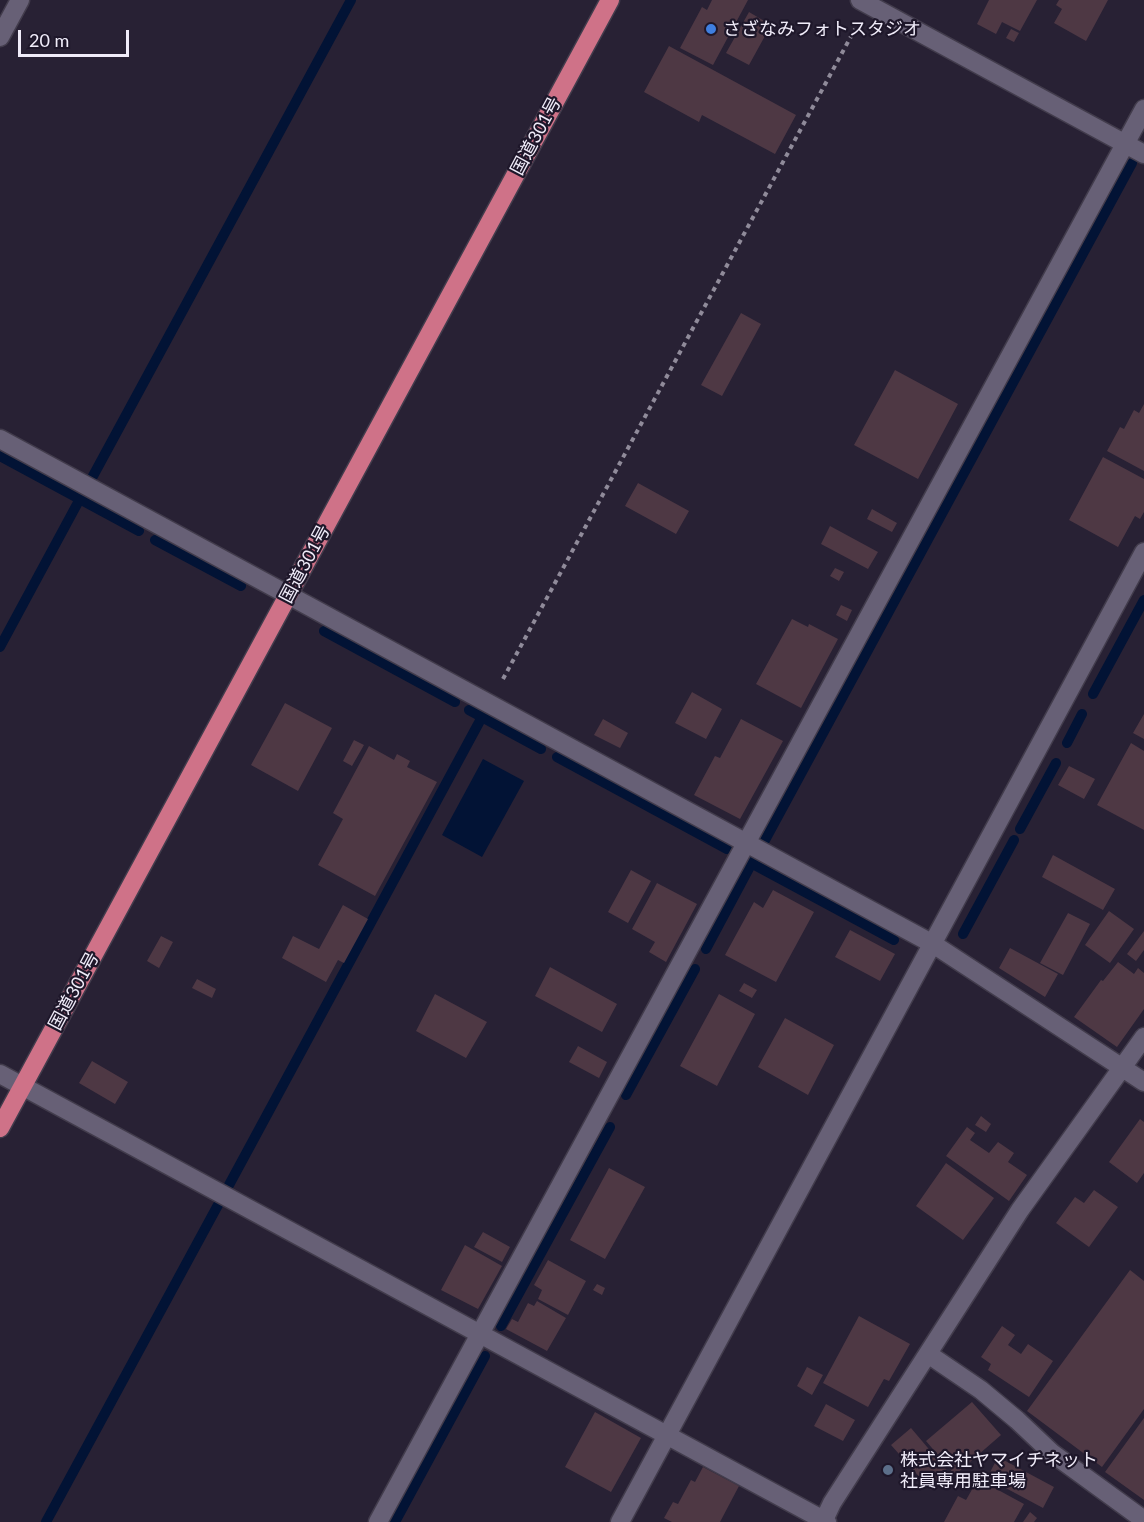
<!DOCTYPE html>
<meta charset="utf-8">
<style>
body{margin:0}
#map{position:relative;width:1144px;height:1522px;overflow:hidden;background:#282134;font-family:Lato,sans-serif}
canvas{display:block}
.scale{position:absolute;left:18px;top:30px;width:111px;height:27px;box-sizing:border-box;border:3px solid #f0ecf9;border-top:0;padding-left:8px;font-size:18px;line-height:21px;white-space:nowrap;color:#f0ecf9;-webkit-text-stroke:4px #1e172a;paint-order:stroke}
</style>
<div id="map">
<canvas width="1144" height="1522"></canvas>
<div class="scale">20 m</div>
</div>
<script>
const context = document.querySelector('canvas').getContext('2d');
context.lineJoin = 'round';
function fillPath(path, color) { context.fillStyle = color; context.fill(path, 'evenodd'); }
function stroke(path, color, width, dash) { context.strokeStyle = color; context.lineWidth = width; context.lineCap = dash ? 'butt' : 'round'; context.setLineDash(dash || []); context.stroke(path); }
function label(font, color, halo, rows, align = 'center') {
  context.font = font + ' Lato,"Noto Sans JP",sans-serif'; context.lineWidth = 4.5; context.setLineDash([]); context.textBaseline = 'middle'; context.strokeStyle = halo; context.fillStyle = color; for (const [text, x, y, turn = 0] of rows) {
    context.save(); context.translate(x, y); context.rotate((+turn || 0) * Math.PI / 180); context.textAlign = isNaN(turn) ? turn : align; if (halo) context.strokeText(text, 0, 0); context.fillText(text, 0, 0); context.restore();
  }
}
const water = new Path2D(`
 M483,759L524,781L482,857L442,835Z`);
const stream = new Path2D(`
 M0,456L139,531
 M93,476L351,0
 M155,540L241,586
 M324,631L455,702
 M0,647L82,495
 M1093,694L1144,600
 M469,710L541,749
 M1067,743L1082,714
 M557,757L727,849
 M1020,829L1056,763
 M765,840L1132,163
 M751,863L894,940
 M963,934L1014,840
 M706,949L753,861
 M626,1095L695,969
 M229,1185L482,717
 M501,1326L610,1127
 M46,1522L218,1205
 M395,1522L485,1356`);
const building = new Path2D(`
 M712,0H748L713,65L680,48L702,7L707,10Z
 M989,0H1037L1020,31L1002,22L996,34L977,24Z
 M1059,0H1108L1086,41L1054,23L1062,9L1056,5Z
 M749,12L771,25L749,65L726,53Z
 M1011,29L1019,33L1014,42L1006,38Z
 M669,46L796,115L775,154L702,115L699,122L644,92Z
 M741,313L761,324L722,396L701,385Z
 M895,370L958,404L918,479L854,445Z
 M1144,404V471L1107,451L1120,427L1124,429L1134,410L1139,413Z
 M1103,457L1144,479V512L1140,519L1135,516L1118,547L1069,520Z
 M638,483L689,511L676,534L625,506Z
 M872,509L897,523L892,532L867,519Z
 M830,526L878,552L868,569L821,544Z
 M835,568L844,572L839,581L830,576Z
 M841,605L852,610L847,621L836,615Z
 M792,619L808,627L809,624L838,639L801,708L756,684Z
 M692,692L722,709L706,739L675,723Z
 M285,703L332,728L298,791L251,765Z
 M1144,714V739L1133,733Z
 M603,719L628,733L620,748L594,735Z
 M741,719L783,741L740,819L694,795L715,756L720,758Z
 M354,740L364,745L352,766L343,761Z
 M1131,743L1144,751V830L1097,805Z
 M369,746L394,760L397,754L410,761L407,767L437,782L375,896L318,865L343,819L333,813Z
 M1069,766L1095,779L1084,799L1058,785Z
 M1053,855L1115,889L1103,910L1042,877Z
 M631,870L651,881L628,923L608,912Z
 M657,883L697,904L666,962L649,952L655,942L632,929Z
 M773,890L814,912L776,982L725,955L754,902L763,908Z
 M343,905L368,919L344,963L338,960L326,982L282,958L293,936L319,949Z
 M1109,911L1134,929L1110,963L1085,945Z
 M1068,913L1090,924L1063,975L1040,963Z
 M850,930L895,954L880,981L835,957Z
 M1144,931V950L1136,961L1127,954Z
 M161,936L173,942L159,968L147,961Z
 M1010,948L1058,974L1045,997L999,968Z
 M1118,962L1134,974L1138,968L1144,973V1009L1117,1047L1074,1017L1101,980L1103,981Z
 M550,967L617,1004L602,1032L535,996Z
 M197,979L216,989L212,998L192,988Z
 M744,983L757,990L752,998L739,991Z
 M435,994L487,1022L466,1058L416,1031Z
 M719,994L755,1014L717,1086L680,1066Z
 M785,1018L834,1045L808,1095L758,1067Z
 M578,1046L607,1062L599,1078L569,1062Z
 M92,1061L128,1082L115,1104L79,1083Z
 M981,1116L991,1124L986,1132L975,1125Z
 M1140,1119L1144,1122V1173L1137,1183L1109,1162Z
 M967,1127L975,1133L970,1140L989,1153L998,1142L1014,1153L1008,1162L1027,1175L1009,1201L946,1156Z
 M946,1163L994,1198L963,1240L916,1206Z
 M609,1168L645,1187L605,1259L570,1240Z
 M1094,1190L1118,1207L1089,1247L1056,1223L1075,1197L1084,1203Z
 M483,1232L510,1247L502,1262L474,1247Z
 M465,1245L502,1266L478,1309L441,1290Z
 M548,1260L586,1281L568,1315L538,1299L542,1290L534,1285Z
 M1130,1270L1144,1281V1409L1102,1467L1027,1411Z
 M597,1284L605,1288L602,1295L593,1290Z
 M537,1301L566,1318L547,1351L506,1329L512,1319L518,1322L528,1303L534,1306Z
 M859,1316L910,1344L889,1381L884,1379L868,1407L823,1383Z
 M1002,1326L1015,1335L1008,1345L1021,1354L1028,1344L1053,1361L1029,1397L988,1370L991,1364L981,1357Z
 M807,1367L823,1375L812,1395L797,1386Z
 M972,1402L1001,1435L955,1475L926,1441Z
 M826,1404L855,1420L843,1441L814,1426Z
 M595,1412L641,1438L611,1492L565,1467Z
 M1144,1418V1500L1105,1472Z
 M911,1428L950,1474L931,1490L891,1445Z
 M998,1457L1054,1487L1043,1508L987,1478Z
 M703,1467L739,1486L720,1522H672L664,1518L673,1502L678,1504L691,1480L695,1482Z
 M978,1479L1024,1504L1014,1522H944L958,1496L966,1500Z
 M1030,1512L1037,1518L1034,1522H1023Z`);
const path = new Path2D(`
 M503,679L855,29`);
const minor = new Path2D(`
 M860,0L1144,154
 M0,37L20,0
 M0,439L933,944L1144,1082
 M0,1074L827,1522
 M928,1354L981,1390L1017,1420L1052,1453L1144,1520
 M824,1520L832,1503L1020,1210L1144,1037
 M378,1522L1144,109
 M620,1522L1144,552`);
const trunk = new Path2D(`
 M0,1128L610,0`);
const markers = [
 [711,29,6,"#3f7fe0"],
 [888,1470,6,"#5c6f8a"]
];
const poiNames = [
 ["さざなみフォトスタジオ",723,29],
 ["株式会社ヤマイチネット",900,1460],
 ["社員専用駐車場",900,1481]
];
const streetNames = [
 ["国道301号",536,136,-62],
 ["国道301号",305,564,-62],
 ["国道301号",74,991,-62]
];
fillPath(water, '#021335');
stroke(stream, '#021335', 10);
fillPath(building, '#4e3844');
stroke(minor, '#423c4c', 21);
stroke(trunk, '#423c4c', 21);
stroke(path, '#908b9a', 4, [4.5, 4.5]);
stroke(minor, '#676076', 18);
stroke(trunk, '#cf7288', 18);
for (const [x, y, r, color] of markers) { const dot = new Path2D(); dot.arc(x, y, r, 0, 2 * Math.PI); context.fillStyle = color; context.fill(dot); stroke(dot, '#1e172a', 2); }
label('18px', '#f0ecf9', '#1e172a', poiNames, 'left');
label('18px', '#f0ecf9', '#1e172a', streetNames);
</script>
